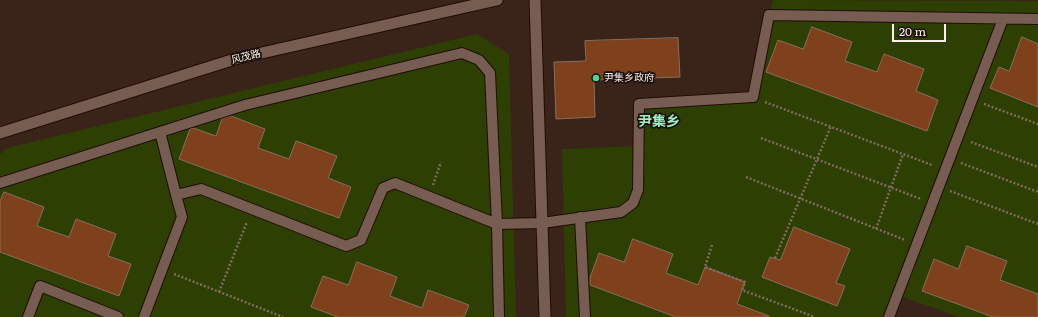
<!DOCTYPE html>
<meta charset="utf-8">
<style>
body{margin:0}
#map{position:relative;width:1038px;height:317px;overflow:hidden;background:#3a241a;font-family:Literata,serif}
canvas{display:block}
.scale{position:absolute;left:892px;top:24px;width:54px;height:18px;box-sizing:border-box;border:2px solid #fcede6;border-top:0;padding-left:5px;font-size:12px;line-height:14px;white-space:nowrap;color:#fcede6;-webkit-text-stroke:3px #1a100c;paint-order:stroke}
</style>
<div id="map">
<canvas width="1038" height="317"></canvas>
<div class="scale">20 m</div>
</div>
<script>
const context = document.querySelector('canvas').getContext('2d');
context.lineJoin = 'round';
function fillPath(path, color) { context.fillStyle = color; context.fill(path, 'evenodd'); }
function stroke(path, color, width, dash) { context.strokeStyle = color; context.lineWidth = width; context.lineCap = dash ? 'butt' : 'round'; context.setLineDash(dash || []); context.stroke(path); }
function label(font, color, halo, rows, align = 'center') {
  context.font = font + ' Literata,"Noto Sans SC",serif'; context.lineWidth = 3.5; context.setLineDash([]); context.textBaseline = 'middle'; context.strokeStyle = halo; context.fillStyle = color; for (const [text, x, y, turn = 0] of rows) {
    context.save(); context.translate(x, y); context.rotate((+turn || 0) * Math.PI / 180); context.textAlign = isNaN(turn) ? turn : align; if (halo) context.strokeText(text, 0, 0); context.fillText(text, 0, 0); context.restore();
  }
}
const green = new Path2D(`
 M773,0L1038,1V317H960L897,295L889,317H566L562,149L638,146L639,104L753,97Z
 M477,34L509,54L516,317H0V154L7,148Z`);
const building = new Path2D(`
 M812,27L852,42L845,61L877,72L884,54L924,69L916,91L938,100L927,131L766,72L778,40L803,49Z
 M1022,37L1038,44V107L990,88L999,67L1009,71Z
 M678,38L680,77L594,80L595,117L556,119L554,62L586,61L585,41Z
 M231,116L265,129L258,148L289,159L296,141L337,156L328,178L351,187L339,218L179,159L190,129L193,128L216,136L222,119Z
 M4,192L44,207L37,226L69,237L76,219L116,234L108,256L131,264L119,296L0,252V202Z
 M794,227L850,249L836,283L845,286L837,306L762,277L770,257L780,260Z
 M633,239L673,254L666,273L698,285L705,267L745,282L737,304L769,316V317H676L590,285V278L599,253L624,262Z
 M967,246L1007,261L1000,280L1038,294V317H993L922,291L934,259L958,269Z
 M357,262L397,277L390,296L422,308L428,290L469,305L464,317H338L311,307L323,276L348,285Z`);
const path = new Path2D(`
 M765,102L932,165
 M984,104L1038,124
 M761,138L921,199
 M971,142L1038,167
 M961,163L1038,192
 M746,177L905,240
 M433,185L441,162
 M950,191L1038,224
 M876,229L903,154
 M712,245L705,267L745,282L742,290L815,317
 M775,258L831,126
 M174,274L283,317
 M219,292L247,222`);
const service = new Path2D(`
 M160,132L176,195L201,189L346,246L361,240L383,188L395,183L497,224L542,223L621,212L633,203L638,190L639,104L753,97L769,15L1038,19
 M0,183L245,105L462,53L479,60L490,73L497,224L499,317
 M580,217L585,317
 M28,317L40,286L118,317
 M144,317L182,217L176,195
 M889,317L1003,19`);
const minor = new Path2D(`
 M535,0L545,317`);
const tertiary = new Path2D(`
 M0,133L235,59L497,0`);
const markers = [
 [596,78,4,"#53d396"]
];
const streetNames = [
 ["风茂路",246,57,-14]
];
const poiNames = [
 ["尹集乡政府",604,78]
];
const districtNames = [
 ["尹集乡",659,122]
];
fillPath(green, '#2d3f02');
fillPath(building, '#7e411c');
stroke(building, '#886e60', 1);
stroke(service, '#210c04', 12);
stroke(minor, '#210c04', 13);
stroke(tertiary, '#210c04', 13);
stroke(path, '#7f6b62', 2.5, [2, 2]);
stroke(service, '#775c51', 10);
stroke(minor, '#775c51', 11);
stroke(tertiary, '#775c51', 11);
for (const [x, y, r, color] of markers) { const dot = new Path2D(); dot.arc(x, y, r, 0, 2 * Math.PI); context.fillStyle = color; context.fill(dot); stroke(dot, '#1a100c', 1.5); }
label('10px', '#fcede6', '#1a100c', streetNames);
label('10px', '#fcede6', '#1a100c', poiNames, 'left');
label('bold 14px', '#9fefc3', '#1a100c', districtNames);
</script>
